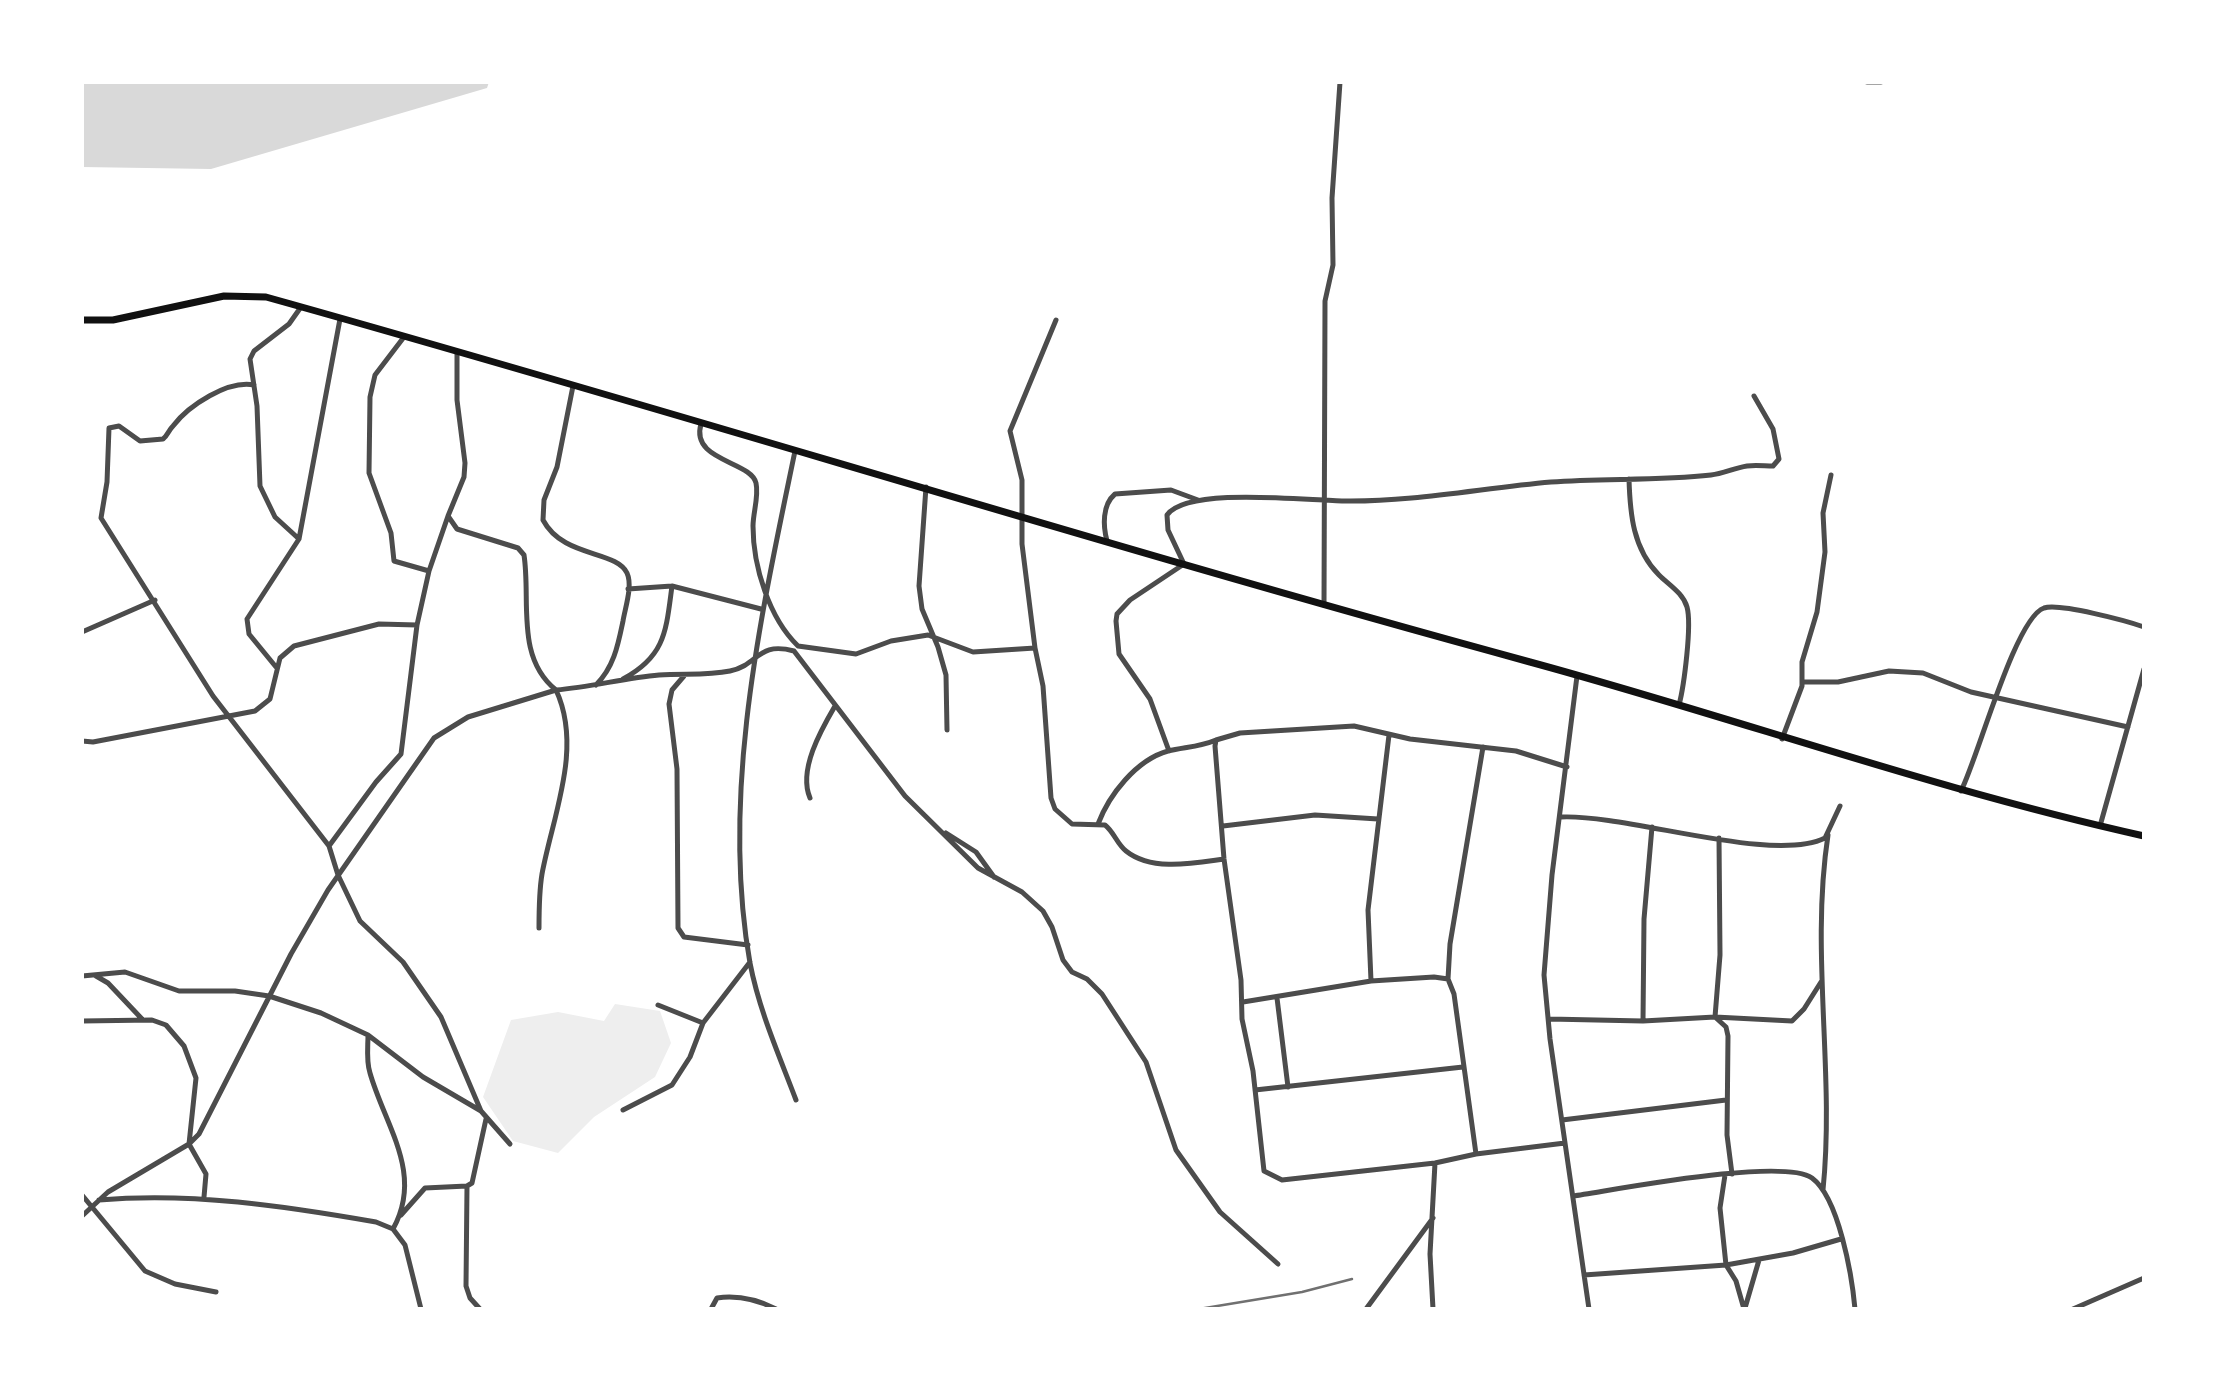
<!DOCTYPE html>
<style>
body{margin:0}
#map{position:relative;width:2226px;height:1391px;overflow:hidden;background:#fff;font-family:"Public Sans",sans-serif}
canvas{display:block}
.frame{position:absolute;inset:0;border:84px solid #fff;pointer-events:none}
</style>
<div id="map">
<canvas width="2226" height="1391"></canvas>
<div class="frame"></div>
</div>
<script>
const context = document.querySelector('canvas').getContext('2d');
context.lineJoin = 'round';
function fillPath(path, color) { context.fillStyle = color; context.fill(path, 'evenodd'); }
function stroke(path, color, width, dash) { context.strokeStyle = color; context.lineWidth = width; context.lineCap = dash ? 'butt' : 'round'; context.setLineDash(dash || []); context.stroke(path); }
const green = new Path2D(`
 M615,1004L660,1011L671,1043L655,1077L594,1117L558,1153L513,1141L483,1097L511,1020L558,1012L604,1021Z`);
const water = new Path2D(`
 M82,82H489L487,88L211,169L82,167Z`);
const minor = new Path2D(`
 M1867,82H1881
 M1056,320L1010,431L1022,480V544L1035,648L1043,686L1051,798L1055,809L1072,824L1105,825C1114,832 1117,844 1126,851C1152,872 1195,863 1224,859
 M404,337L375,375L370,397L369,473L391,533L394,561L429,571
 M457,353V400L465,463L464,477L448,516L457,529L518,548L524,555C531,600 515,657 556,690C591,687 625,678 659,675C683,673 706,676 730,671C759,665 757,641 794,651L905,796L978,868L1022,892L1043,911L1052,927L1063,960L1072,972L1087,979L1102,994L1146,1062L1176,1150L1220,1212L1278,1264
 M254,385C228,380 189,405 173,426C168,431 168,435 163,439L140,441L119,426L109,428L107,482L101,518L213,696L329,846
 M573,386L557,467L544,500L543,520C563,558 616,550 627,573C633,586 625,608 623,621C618,645 614,667 596,685
 M701,424C690,461 751,461 756,483C759,496 753,513 753,526C753,566 769,618 798,646L856,654L891,641L928,635L973,652L1035,648
 M795,451C761,616 720,794 750,963C759,1010 779,1055 796,1100
 M1629,479C1630,514 1633,549 1659,575C1669,585 1683,593 1687,607C1692,625 1684,686 1679,705
 M926,487L919,586L922,609L938,647L946,675L947,730
 M448,516L429,571L417,625L401,754L376,782L329,846L338,875L360,921L403,962L441,1017L481,1111L510,1144
 M299,539L275,517L260,486L257,406L250,359L254,351L289,324L301,307
 M1107,541C1103,526 1102,505 1115,494L1171,490L1198,500
 M628,589L672,586L761,609
 M1324,605L1325,301L1333,265L1332,198L1340,82
 M82,632L155,600
 M276,667L249,634L247,619L299,539L340,319
 M684,676L672,690L669,704L677,769L678,928L684,937L748,945
 M1577,676L1552,875L1544,975L1550,1039L1589,1309
 M623,679C666,656 666,630 672,586
 M1803,682H1838L1889,671L1923,673L1971,692L2128,727
 M1782,739L1802,686V662L1817,612L1825,552L1823,513L1831,475
 M82,741L93,742L255,711L270,699L280,658L294,646L379,624L417,625
 M1169,751L1150,699L1119,654L1116,621L1117,614L1130,600L1184,564L1168,530L1167,515C1188,486 1309,501 1344,501C1413,502 1482,488 1551,482C1604,478 1658,481 1711,475C1723,474 1734,468 1747,466C1755,465 1765,466 1773,466L1779,459L1773,429L1754,396
 M1961,791C1978,758 2015,618 2044,608C2060,603 2127,621 2144,627
 M810,798C798,770 821,730 835,706
 M1561,817C1628,814 1772,864 1825,838L1840,806
 M1098,824C1109,795 1136,760 1168,751C1185,747 1200,747 1216,740
 M1223,826L1315,815L1378,819
 M2100,826L2144,669
 M946,833L976,852L994,877
 M1719,838L1720,955L1715,1017L1792,1021L1804,1009L1821,982
 M82,976L125,972L179,991H235L269,996L321,1013L368,1035L423,1077L481,1111
 M96,976L108,983L142,1019
 M1448,979L1450,944L1483,747
 M1371,981L1368,910L1389,735
 M1277,998L1288,1087
 M1243,1002L1371,981L1434,977L1448,979L1454,994L1476,1154
 M658,1005L703,1023
 M1549,1019L1643,1021L1715,1017L1726,1027L1728,1036L1727,1135L1732,1174
 M82,1021L152,1020L166,1025L184,1046L196,1078L189,1144L206,1174L204,1197
 M1643,1021L1644,919L1652,827
 M368,1035C368,1047 366,1061 370,1073C385,1126 424,1173 393,1229L405,1245L421,1309
 M1255,1090L1463,1067
 M623,1110L672,1085L690,1057L703,1023L750,962
 M1562,1120L1726,1100
 M1565,1143L1476,1154L1435,1163L1282,1180L1264,1171L1253,1071L1242,1019L1241,980L1224,859L1215,746L1216,740L1240,733L1354,726L1410,739L1516,751L1567,767
 M1725,1175L1720,1208L1726,1265L1793,1253L1841,1239
 M467,1186L466,1286L470,1298L480,1309
 M1823,1190C1835,1072 1810,953 1828,835
 M82,1195L145,1271L175,1284L216,1292
 M1573,1196C1615,1190 1782,1157 1812,1178C1839,1198 1852,1276 1855,1309
 M99,1200C192,1192 284,1206 376,1222L393,1229
 M401,1215L425,1188L467,1186L472,1183L486,1119
 M82,1216L108,1192L189,1144L199,1134L291,954L328,890L434,738L468,717L556,690C583,748 553,815 542,874C539,892 539,910 539,928
 M1584,1275L1726,1265L1736,1281L1744,1309
 M1745,1308L1759,1260
 M711,1309L717,1298C738,1295 758,1300 776,1309
 M1366,1309L1433,1218
 M1433,1309L1430,1254L1435,1163
 M2073,1309L2144,1278`);
const secondary = new Path2D(`
 M82,320H113L224,296L266,297C689,415 1107,547 1530,662C1736,718 1936,790 2144,836`);
const rail = new Path2D(`
 M1199,1309L1302,1292L1352,1279`);
fillPath(green, '#eee');
fillPath(water, '#d9d9d9');
stroke(minor, '#4c4c4c', 5);
stroke(secondary, '#111', 7);
stroke(rail, '#707070', 2.5);
</script>
